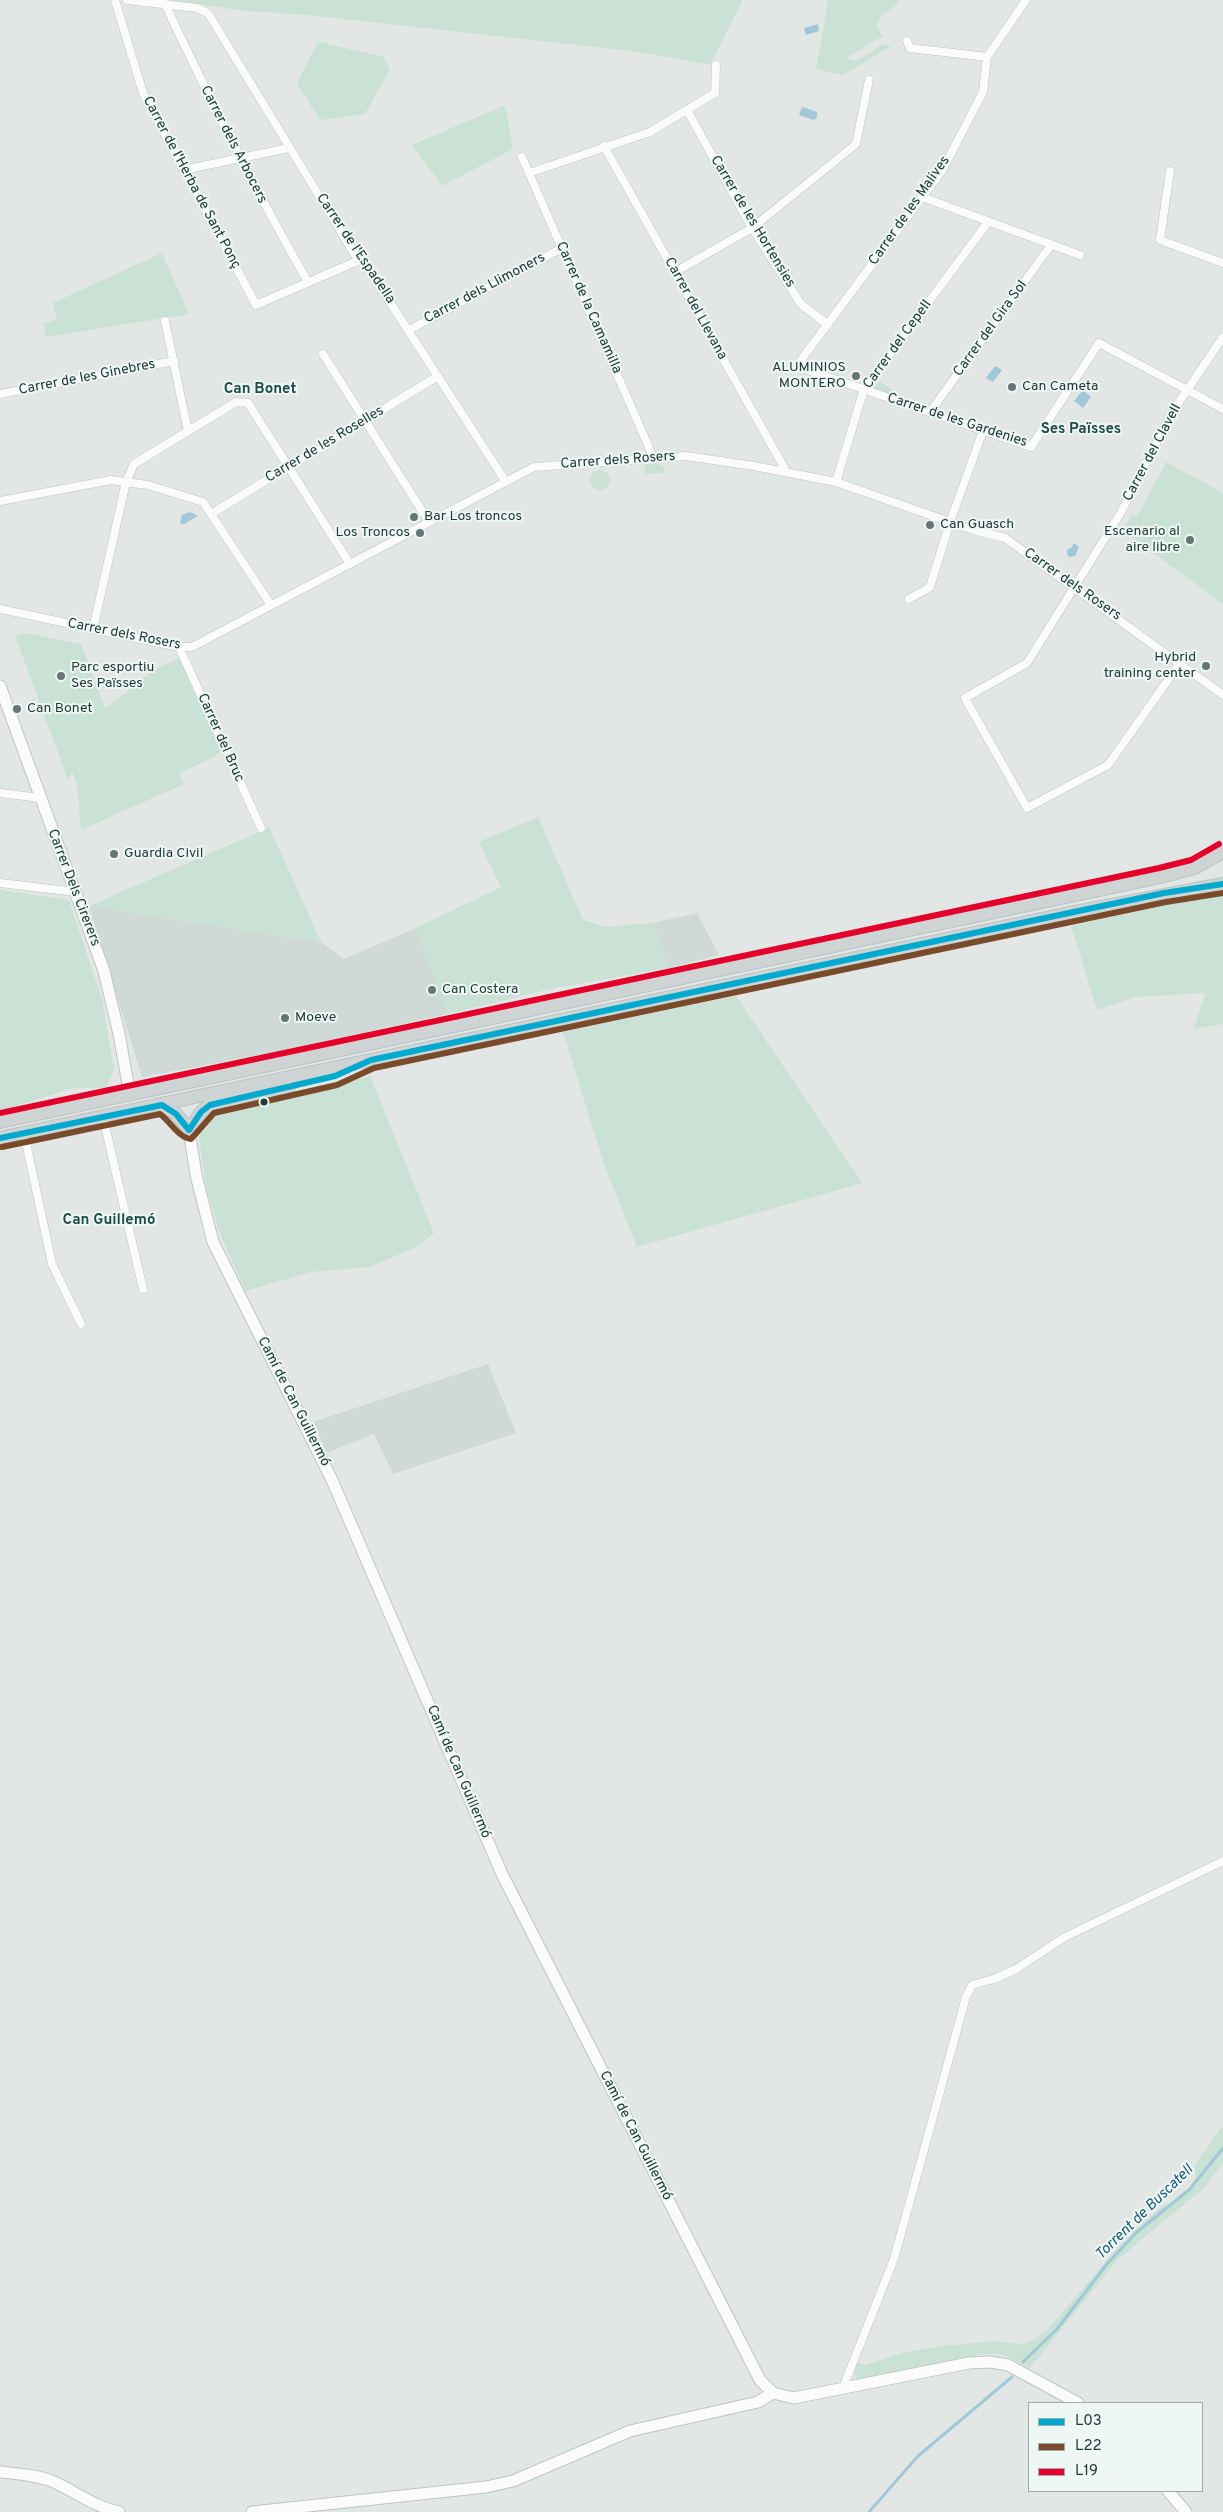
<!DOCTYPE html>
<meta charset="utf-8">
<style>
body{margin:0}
#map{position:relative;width:1223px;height:2512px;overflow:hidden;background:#e2e7e6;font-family:Overpass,sans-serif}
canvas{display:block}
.legend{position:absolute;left:1028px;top:2402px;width:175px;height:90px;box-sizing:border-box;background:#eff7f4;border:1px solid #9caca8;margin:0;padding:6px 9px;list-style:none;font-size:15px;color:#203b37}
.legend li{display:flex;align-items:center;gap:10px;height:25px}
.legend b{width:25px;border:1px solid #9caca8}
</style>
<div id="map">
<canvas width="1223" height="2512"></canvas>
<ul class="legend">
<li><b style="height:6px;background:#00a9ce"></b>L03</li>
<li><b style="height:6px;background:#7a4b2a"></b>L22</li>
<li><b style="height:6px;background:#e4002b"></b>L19</li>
</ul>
</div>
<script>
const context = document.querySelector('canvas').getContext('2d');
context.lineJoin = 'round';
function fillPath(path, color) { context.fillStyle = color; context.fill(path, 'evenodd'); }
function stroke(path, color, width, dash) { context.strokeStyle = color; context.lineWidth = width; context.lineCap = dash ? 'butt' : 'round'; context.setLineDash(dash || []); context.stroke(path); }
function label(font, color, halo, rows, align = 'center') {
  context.font = font + ' Overpass,sans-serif'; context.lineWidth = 4; context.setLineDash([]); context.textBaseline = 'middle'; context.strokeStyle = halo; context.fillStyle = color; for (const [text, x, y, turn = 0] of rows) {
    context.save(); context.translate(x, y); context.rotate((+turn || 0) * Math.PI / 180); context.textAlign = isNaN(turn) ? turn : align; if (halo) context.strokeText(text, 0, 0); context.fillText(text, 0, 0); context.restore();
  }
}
const built = new Path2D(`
 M89,906L321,942L344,959L416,928L448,1014L280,1051L142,1077Z
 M697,913L719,955L669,968L653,923Z
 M488,1364L516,1433L393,1474L374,1434L327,1453L313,1422Z`);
const green = new Path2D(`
 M170,0H743L710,65L640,52L308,15L245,11Z
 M825,0H899L895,6L880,16L877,27L883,36L846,58L856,61L883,44L891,46L843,75L816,69L828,2Z
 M318,42L384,57L390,70L365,114L320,120L297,84Z
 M505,105L513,149L442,186L412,145Z
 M162,253L189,314L46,337L43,324L57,319L53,303Z
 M879,381L898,394V399L873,390Z
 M1166,462L1223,493V604L1122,530L1131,516L1138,515Z
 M655,463L663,466L665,473L646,474L644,465Z
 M590 480a10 10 0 1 1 20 0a10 10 0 1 1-20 0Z
 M24,633L81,644L105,708C118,700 128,691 139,681C153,670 170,662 187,654L227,745L214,757L179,773L184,784L81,830L77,784L72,772L68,780L17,641L16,635Z
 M538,817L583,920L606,927L653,923L669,968L550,989L448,1014L416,928L501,887L479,842Z
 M269,826L321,942L89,906L266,829Z
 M0,890L69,900L102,999L114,1069L106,1088H73L0,1111Z
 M1223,893V1024L1194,1029L1205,993L1136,997L1097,1010L1071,926Z
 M736,996L862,1183L637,1247L605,1167L563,1032Z
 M370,1076L434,1233L417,1247L369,1267L310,1272L246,1291L221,1237L206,1186L198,1132L208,1118L222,1110L294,1097Z
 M1221,2127L1223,2128V2163L1203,2189L1117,2260L1030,2368L1002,2354H983L857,2379L854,2373L857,2362L865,2365L907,2352L942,2346L994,2341L1022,2344L1033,2340L1050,2327L1124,2240L1162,2206L1175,2201L1189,2188L1195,2178V2165Z`);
const water = new Path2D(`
 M818,24L819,31L806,35L804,28Z
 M802,107L817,112V117L814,120L799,115Z
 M995,366L1002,370L993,382L986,378Z
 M1083,390L1091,397L1083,408L1074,401Z
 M190,512L198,516L184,524L180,523L182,515Z
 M1074,543L1079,547L1075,556L1069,557L1067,554V550L1072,547Z`);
const stream = new Path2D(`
 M1023,2362L1057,2329L1107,2264L1137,2232L1190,2189L1223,2148
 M869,2512L918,2456L1012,2377`);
const street = new Path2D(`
 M115,0L143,93L256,305L362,259
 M127,0L197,8L208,13L355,255L362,259L506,482
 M1026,0L987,57L983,92L943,169L801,360L802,368L1031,447L1099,343L1223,409
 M165,4C210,100 255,190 308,282
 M907,41L910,48L987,57
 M687,110L752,228L801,304L828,325
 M604,146L786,471
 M522,157L654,459
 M183,170L289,148
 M1170,171L1160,240L1223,263
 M529,173L650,132L715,93L716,65
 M922,197L1080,255
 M675,272L752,228L856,144L869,80
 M165,321L188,431
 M409,330L562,248
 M323,354L429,522
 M0,394L174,361
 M930,412L1051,245
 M836,482L864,389L988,222
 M0,501L111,480L148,485L203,502L271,605
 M211,514L438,376
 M909,599L930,587L950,522L983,431
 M0,609L179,647H192L534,467L686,456L754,466L836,482L973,530L1005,538L1223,695
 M93,629L126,482L134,464L236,402L248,403L350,564
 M179,647L261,828
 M1180,663L1108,765L1027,808L965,698L1027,663L1120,514L1171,414L1223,337
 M0,793L40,798
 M0,883L76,892
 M103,1117L143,1289
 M24,1133L52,1264L81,1324
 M842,2390L894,2259L966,1997L972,1985L994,1979L1016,1969L1065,1937L1223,1861`);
const secondary = new Path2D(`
 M0,686L104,971L119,1034L130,1095
 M189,1130L196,1175L213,1242L332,1480L502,1874L760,2380L773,2393L794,2398L969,2363L990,2362L1008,2365L1078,2403
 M0,2472C18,2474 37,2475 54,2482C76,2492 95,2507 119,2512
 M1168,2491L1186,2512
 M252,2512L486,2487L513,2481L630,2431L758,2402L773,2393`);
const primary = new Path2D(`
 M162,1105L176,1114L189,1130L201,1112L210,1105L289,1087
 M0,1122L1161,877L1194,868L1223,852
 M0,1138L1079,911L1223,884`);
const bus1 = new Path2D(`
 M0,1138L162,1105L176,1114L189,1130L201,1112L210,1105L335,1076L371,1060L1164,893L1223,884`);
const bus2 = new Path2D(`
 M2,1147L160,1114C170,1121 179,1138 191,1139L214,1113L337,1085L374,1068L1166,902L1223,893`);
const bus3 = new Path2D(`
 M0,1113L1159,868L1191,860L1219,844`);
const markers = [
 [856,376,5,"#647774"],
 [1012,387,5,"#647774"],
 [414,517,5,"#647774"],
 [930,525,5,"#647774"],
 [420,533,5,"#647774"],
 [1190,540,5,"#647774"],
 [1206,666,5,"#647774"],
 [61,676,5,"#647774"],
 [17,709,5,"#647774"],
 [114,854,5,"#647774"],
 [432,990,5,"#647774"],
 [285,1018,5,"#647774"],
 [264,1102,4.5,"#203b37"]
];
const streetNames = [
 ["Carrer dels Arbocers",233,145,63],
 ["Carrer de l'Herba de Sant Ponç",191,183,62],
 ["Carrer de les Malives",910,211,-55],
 ["Carrer de les Hortensies",752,222,59],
 ["Carrer de l'Espadella",355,249,56],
 ["Carrer dels Llimoners",485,289,-28],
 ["Carrer de la Camamilla",588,308,66],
 ["Carrer del Llevana",695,309,61],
 ["Carrer del Gira Sol",991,329,-54],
 ["Carrer del Cepell",898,345,-54],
 ["Carrer de les Ginebres",87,378,-11],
 ["Carrer de les Gardenies",957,421,18],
 ["Carrer de les Roselles",325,445,-31],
 ["Carrer del Clavell",1153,453,-62],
 ["Carrer dels Rosers",618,461,-4],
 ["Carrer dels Rosers",1072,585,35],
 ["Carrer dels Rosers",124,635,11],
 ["Carrer del Bruc",220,738,66],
 ["Carrer Dels Cirerers",73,888,69],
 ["Camí de Can Guillermó",293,1402,63],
 ["Camí de Can Guillermó",458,1772,67],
 ["Camí de Can Guillermó",635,2136,63]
];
const poiNames = [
 ["ALUMINIOS",846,368,"right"],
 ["MONTERO",846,384,"right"],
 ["Can Cameta",1022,387],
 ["Bar Los troncos",424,517],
 ["Can Guasch",940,525],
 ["Escenario al",1180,532,"right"],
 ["aire libre",1180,548,"right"],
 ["Los Troncos",410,533,"right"],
 ["Hybrid",1196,658,"right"],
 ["training center",1196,674,"right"],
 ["Parc esportiu",71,668],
 ["Ses Païsses",71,684],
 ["Can Bonet",27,709],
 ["Guardia Civil",124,854],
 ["Can Costera",442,990],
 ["Moeve",295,1018]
];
const neighbourhoodNames = [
 ["Can Bonet",260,390],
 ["Ses Païsses",1081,430],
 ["Can Guillemó",109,1221]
];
const waterNames = [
 ["Torrent de Buscatell",1145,2213,-44]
];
fillPath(built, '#cfd9d6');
fillPath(green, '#cae1d5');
fillPath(water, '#a1c8d7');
stroke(stream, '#a1c8d7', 3);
stroke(street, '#bfc4c3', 9);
stroke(secondary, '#bec5c3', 13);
stroke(primary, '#bbc4c3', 14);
stroke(street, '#fbfbfb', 8);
stroke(secondary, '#fbfbfb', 11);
stroke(primary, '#cdd4d3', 12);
stroke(bus1, '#00a9ce', 6);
stroke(bus2, '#7a4b2a', 6);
stroke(bus3, '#e4002b', 6);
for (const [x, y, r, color] of markers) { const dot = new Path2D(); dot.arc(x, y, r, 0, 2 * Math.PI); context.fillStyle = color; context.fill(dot); stroke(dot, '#eff7f4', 2); }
label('14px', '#203b37', '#eff7f4', streetNames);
label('14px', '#203b37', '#eff7f4', poiNames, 'left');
label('bold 15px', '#1c4d48', '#eff7f4', neighbourhoodNames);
label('italic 15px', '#1a5977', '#eff7f4', waterNames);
</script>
